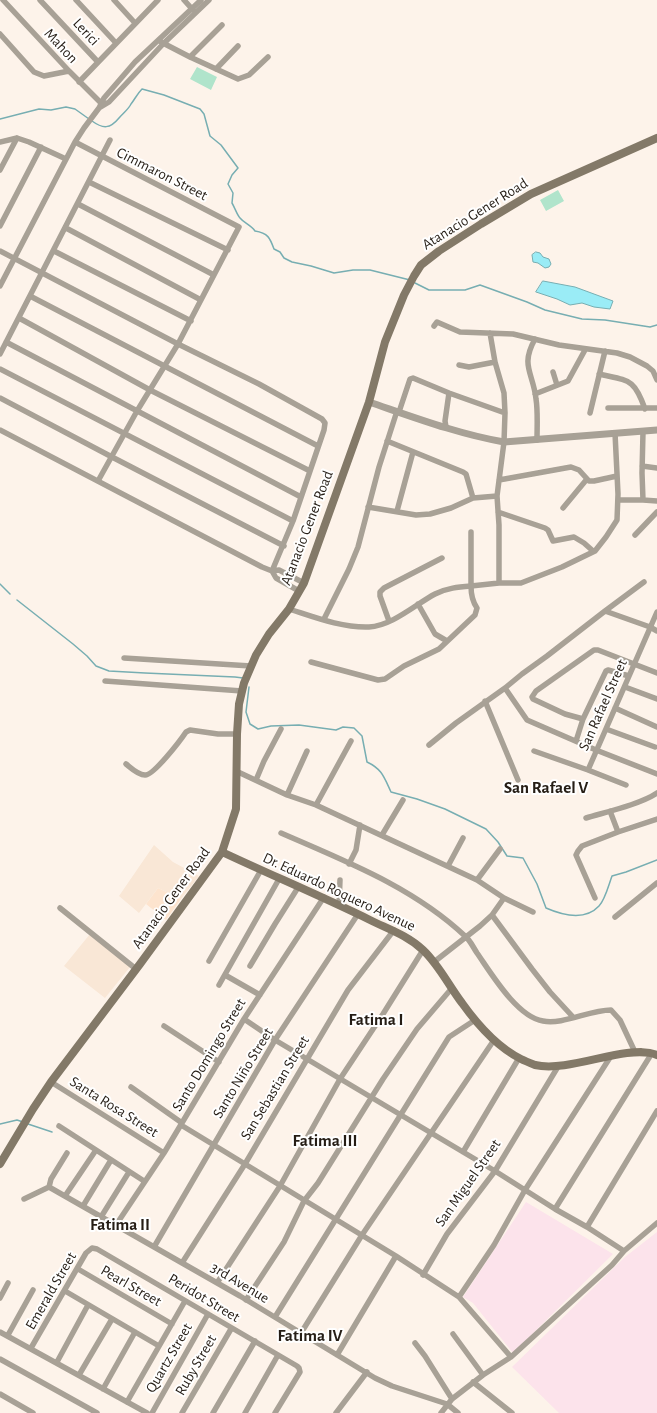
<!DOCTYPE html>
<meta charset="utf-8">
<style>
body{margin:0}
canvas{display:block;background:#fdf3ea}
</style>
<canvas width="657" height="1413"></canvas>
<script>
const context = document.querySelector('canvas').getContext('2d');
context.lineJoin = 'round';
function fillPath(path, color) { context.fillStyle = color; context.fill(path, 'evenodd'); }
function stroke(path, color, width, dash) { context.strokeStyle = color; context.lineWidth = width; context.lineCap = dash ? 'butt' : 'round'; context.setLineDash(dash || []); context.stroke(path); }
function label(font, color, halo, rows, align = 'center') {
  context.font = font + ' "Alegreya Sans",sans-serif'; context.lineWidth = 4; context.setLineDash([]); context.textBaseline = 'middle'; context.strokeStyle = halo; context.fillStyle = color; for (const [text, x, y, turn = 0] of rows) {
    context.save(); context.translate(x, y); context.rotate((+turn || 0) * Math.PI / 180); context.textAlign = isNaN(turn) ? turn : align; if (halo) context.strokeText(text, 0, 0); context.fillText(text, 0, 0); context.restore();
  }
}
const built = new Path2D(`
 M158,888L181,899L166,920L146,904Z`);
const industrial = new Path2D(`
 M154,845L173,862L199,876L181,899L158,888L139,913L119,896Z
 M90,934L130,967L105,998L64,966Z`);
const education = new Path2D(`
 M526,1202L613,1254L513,1353L473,1303L463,1297Z
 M657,1232V1413H559L512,1367L625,1257Z`);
const green = new Path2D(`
 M197,67L217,77L211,90L190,79Z
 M558,190L564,201L546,211L540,200Z`);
const water = new Path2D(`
 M536,252L540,253L543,257L549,259L551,264L549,267L545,268L538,263L533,262L532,255Z
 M543,281L575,287L613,301L610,309L594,307L582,303L570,305L557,299L536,292Z`);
const stream = new Path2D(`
 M0,119L39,109L51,110L66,107L75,109L89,119
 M92,121C103,129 110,129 119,118C123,113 128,110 131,104C135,99 137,94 142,89L164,95L200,109L204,114L210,136L221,145L238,168L232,175L228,184L233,193L232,203C235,208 237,215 240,218C244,223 251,225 255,231C268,233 270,238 274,249L280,252L284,258L292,262L311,266L334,273L353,270H370L410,280
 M415,283L429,290H465L480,285L527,302L545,310L582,319L605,320L650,327L657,325
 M0,584L10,594
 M17,600L73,644L87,656L96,666L109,671L145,673L235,677L243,678
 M249,687L246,712L250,724L258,729L271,726L299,725L336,730L343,727L354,728L362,736L367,762C382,769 384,777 391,792L417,799L445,809L486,829L498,842L507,856L523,858L537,884L546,908C562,915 585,921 599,906C605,900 609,884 612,876L626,872L657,860
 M0,1124L17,1120L23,1122
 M28,1124L52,1132`);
const minor = new Path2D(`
 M3,0L69,71L103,105
 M40,0L98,62
 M76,0L116,43
 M114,0L135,23
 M184,0L193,10
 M0,34L34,72L44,76L69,71
 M161,42L190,57L238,79L249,75L268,57
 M190,57L222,25
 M216,69L238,46
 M79,82L158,0
 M99,108L109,102L163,44L209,0
 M0,142L17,138L29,142L66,159
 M75,142L239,227L178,344L137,411L98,481
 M0,170L17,138
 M89,182L228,250
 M78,204L214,275
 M0,226L41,147
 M66,228L201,300
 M0,251L178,344L259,384L322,419L325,423L324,430L293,521L272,571
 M54,251L191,321
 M0,286L75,142L84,128L99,108L104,98L135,62L201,0
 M30,296L318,446
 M19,318L150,390L310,471
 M434,326L437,322L460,332L513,334L559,345L617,353L630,357L647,366L653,371L657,380
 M490,333L495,362L504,393L505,413L504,442L497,496L499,525V583
 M535,339C520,366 533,372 536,399C538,411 537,428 537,440
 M6,342L301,497
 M0,354L110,140
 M459,365L469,367L495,362
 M0,369L293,521
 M553,372L557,385
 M599,374C629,381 634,378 645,409
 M535,394L568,381L585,350
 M0,398L112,457L284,546
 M608,408H657
 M399,412L410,379L413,378L449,393L505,413
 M590,413L605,351
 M446,427L445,421L449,393
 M0,430L262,567L272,571L279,570L304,583
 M387,441L463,472L466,474L473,498
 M642,466L657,468
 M499,480L571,467L579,470L589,481H594L617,476
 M618,500H643L642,473L643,432
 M643,500L657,501
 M368,507L416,515L430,514L451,508L473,498L497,496
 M563,508L587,479
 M397,511L413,452
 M498,512L545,528L548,530L553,541L574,537L584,543L593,551
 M635,535L657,512
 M272,571L276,578L299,591
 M418,604L435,634L447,641
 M289,609C314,617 342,628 369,627C392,626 416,604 435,594C447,588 458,587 471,586V532
 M605,611L644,582
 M324,619L349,569L358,547L379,467L397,411
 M389,621L380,596V592L384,588L442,558
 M124,658L251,666
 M311,662L378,680L385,679L404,666L439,649L475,615L477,608C472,601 471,594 471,586L499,583H521L562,567L595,551L606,537L617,520L618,494L615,433
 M105,681L242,691
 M625,687L657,699
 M505,688L527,720L596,750L657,774
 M485,701L518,780
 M615,708L657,727
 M583,719L565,714L533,699L532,697L536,691L594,650H598L657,673
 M606,729L655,747
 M576,741L583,719L606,671L608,670L629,676
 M429,745L456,723L505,688L522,674L547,656L605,611L650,627L657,631
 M534,751L588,770
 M126,764C131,768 138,775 145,775C153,776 180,741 186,732L190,730L218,734H237
 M236,771L287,795L316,805L477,880L504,898L492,915L480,926L434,962
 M256,780L264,761L281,729
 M626,785L588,770L657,612
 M287,795L307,751
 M316,805L351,741
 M610,811L618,832L657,819
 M586,818C606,812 641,804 657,793
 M281,833C345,861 413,887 465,936C470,940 473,947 477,953C491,973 517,1017 543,1021C563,1025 589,1010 611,1010L620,1020L635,1052
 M382,835L403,800
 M349,864L356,850L360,825
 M448,866L463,838
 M477,880L500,849
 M504,898L533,912
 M595,898L576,855L578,851L582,846L618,832
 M339,905L340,880
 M60,908L136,969
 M492,915L532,969L550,992L573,1017
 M615,917L657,883
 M209,961L261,870
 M250,966L275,924L299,886
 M225,975L260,995
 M219,985L279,879
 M244,1019L275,1040L495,1171L555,1209L587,1227L624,1251
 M164,1026L219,1062
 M51,1082L164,1153
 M131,1087L182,1123
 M181,1125L396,1256L459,1297L511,1357
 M59,1126L144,1181
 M463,1152L519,1058
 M49,1187L51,1179L67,1153
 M65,1196L96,1150
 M24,1199L49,1187L240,1296L375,1378L392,1386L447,1404L458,1413
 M83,1206L111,1160
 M555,1209L652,1053
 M101,1217L129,1172
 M116,1225L164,1153L244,1019L324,897
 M587,1227L657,1111
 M154,1247L275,1040L358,914
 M182,1263L245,1164L348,990L394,930
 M78,1269L172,1324
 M423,1275L447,1234L495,1171L559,1065
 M217,1283L280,1186L340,1079L383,1014L423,950
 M65,1291L159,1346
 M459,1297L494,1245L525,1190L611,1056
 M0,1298L8,1283
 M246,1300L284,1242L304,1201L318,1183L383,1079L417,1029L452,988
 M275,1317L449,1037L475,1020
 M0,1332L147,1413
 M301,1333L362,1235L494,1040
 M453,1334L483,1375
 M8,1335L33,1290
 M415,1343L425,1356L452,1399
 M31,1348L86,1253L92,1248L97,1249C163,1288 230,1327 297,1366L299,1368L300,1372L275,1413
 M337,1355L396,1256
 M0,1359L97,1413
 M57,1362L88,1305
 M79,1375L112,1319
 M473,1382L512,1413
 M103,1389L135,1332
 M0,1394L33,1413
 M127,1402L185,1301
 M152,1413L208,1314
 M182,1413L231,1329
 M213,1413L255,1341
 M245,1413L278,1355
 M336,1413L367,1372
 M441,1413L452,1399L483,1375L511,1357L612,1265L624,1251L657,1223`);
const tertiary = new Path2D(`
 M369,402C413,417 458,434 504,442L657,430`);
const secondary = new Path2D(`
 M222,852C271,875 321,896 370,920C388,929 407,935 423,950C439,965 449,986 462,1003C477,1024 497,1047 521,1059C525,1061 530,1063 535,1065C561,1071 600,1056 627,1053C637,1052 648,1051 657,1055
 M0,1164L33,1109L51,1082L140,964L222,852L236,809L237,734L239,704L244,683L256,655L269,634L289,609L304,583L369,402L385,342L404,295L414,276L421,265L439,251L481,224L531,194L657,138`);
const streetNames = [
 ["Lerici",86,32,47],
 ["Mahon",61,46,47],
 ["Cimmaron Street",162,174,27],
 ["Atanacio Gener Road",475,214,-32],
 ["Atanacio Gener Road",307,528,-69],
 ["San Rafael Street",603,705,-66],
 ["Dr. Eduardo Roquero Avenue",339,892,25],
 ["Atanacio Gener Road",171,898,-54],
 ["Santo Domingo Street",209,1055,-59],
 ["Santo Niño Street",243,1073,-59],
 ["San Sebastian Street",275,1088,-59],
 ["Santa Rosa Street",114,1107,32],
 ["San Miguel Street",468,1183,-55],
 ["3rd Avenue",240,1283,31],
 ["Pearl Street",131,1286,30],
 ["Emerald Street",51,1291,-60],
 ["Peridot Street",204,1298,31],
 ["Quartz Street",169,1358,-60],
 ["Ruby Street",196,1365,-60]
];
const quarterNames = [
 ["San Rafael V",546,788],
 ["Fatima I",376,1020],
 ["Fatima III",325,1141],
 ["Fatima II",120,1225],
 ["Fatima IV",310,1336]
];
fillPath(built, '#fde4ce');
fillPath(industrial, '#f9e7d6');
fillPath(education, '#fce3eb');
fillPath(green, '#b0e4cb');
fillPath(water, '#9aecf6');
stroke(water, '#77aeb2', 1);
stroke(stream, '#77aeb2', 1.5);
stroke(minor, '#a8a196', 5.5);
stroke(tertiary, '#a8a196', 7);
stroke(secondary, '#837968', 8);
label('15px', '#251d15', '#fff', streetNames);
label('bold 17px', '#251d15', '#fff', quarterNames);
</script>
